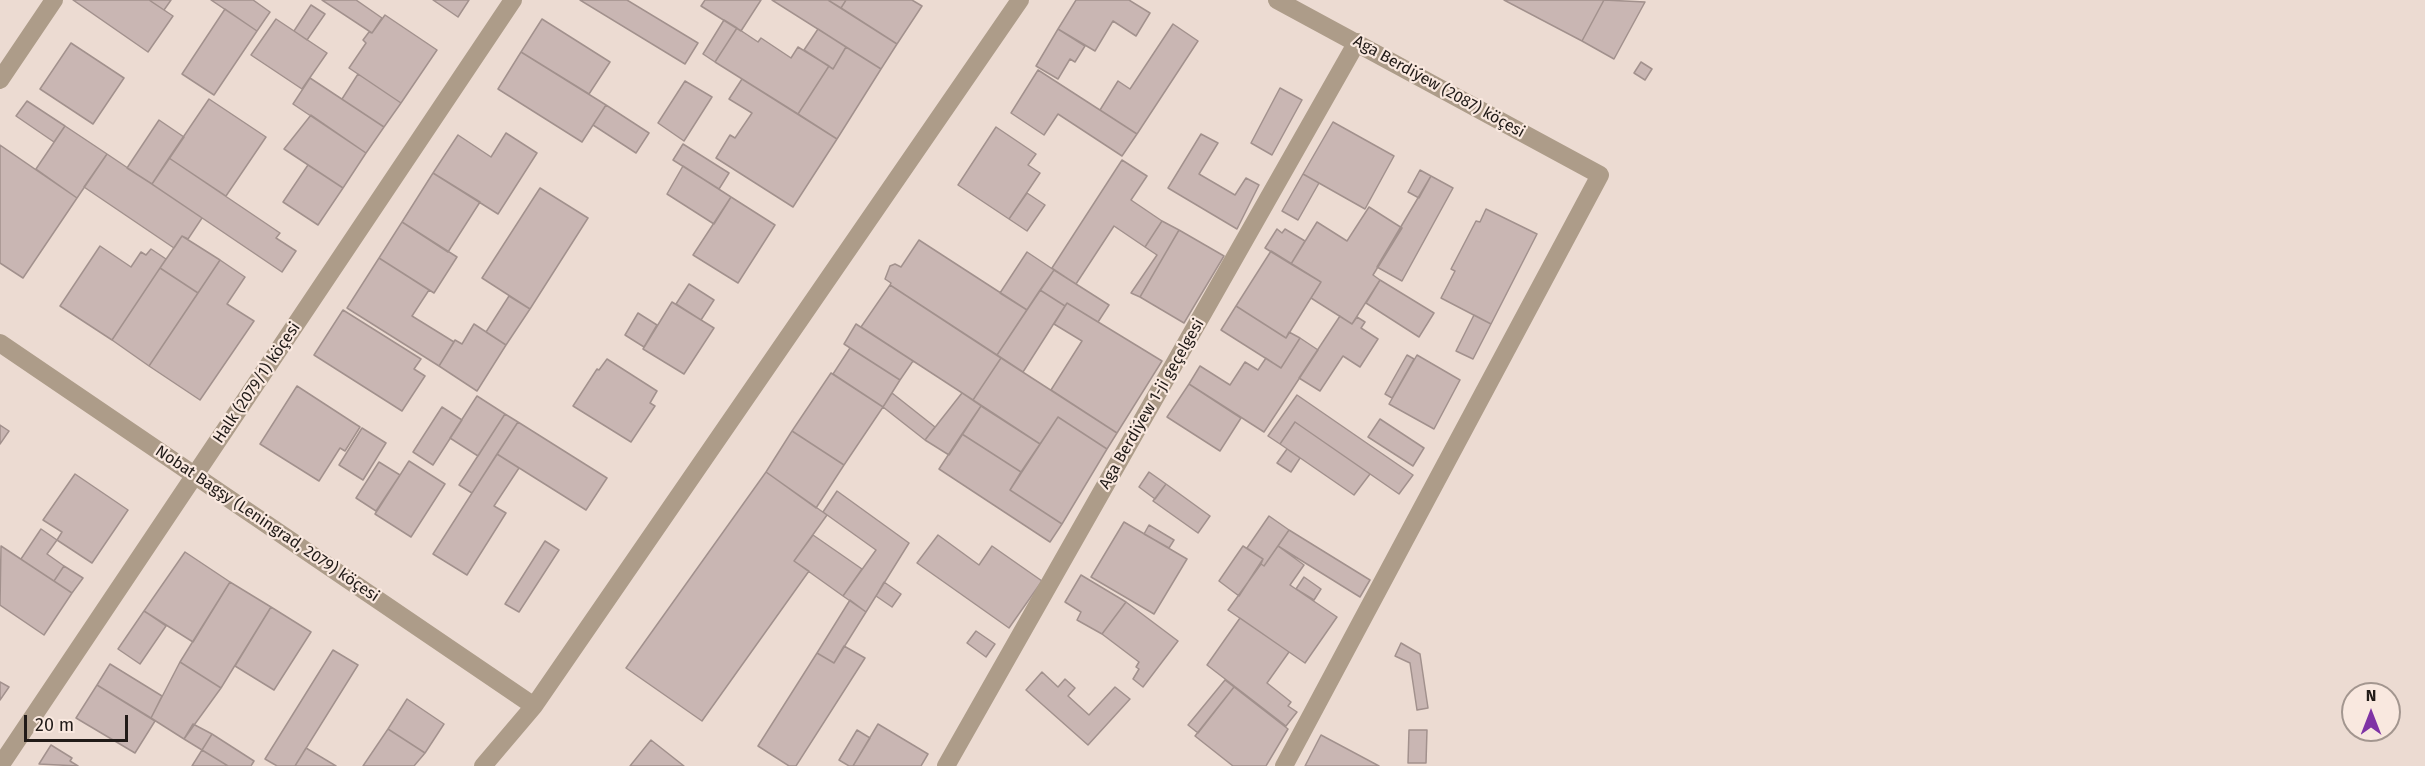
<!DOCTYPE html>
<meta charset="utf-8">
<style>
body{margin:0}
#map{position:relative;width:2425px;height:766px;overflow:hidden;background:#ecdbd2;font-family:"Fira Sans",sans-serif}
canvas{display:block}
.north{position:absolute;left:2341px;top:682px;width:60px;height:60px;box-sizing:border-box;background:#f9e8df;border:2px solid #a3968f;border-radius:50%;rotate:0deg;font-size:16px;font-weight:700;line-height:24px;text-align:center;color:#211b18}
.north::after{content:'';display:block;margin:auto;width:21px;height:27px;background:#7f33a5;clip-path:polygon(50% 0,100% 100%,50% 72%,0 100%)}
.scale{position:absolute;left:24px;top:715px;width:104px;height:27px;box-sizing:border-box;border:3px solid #211b18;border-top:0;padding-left:8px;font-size:18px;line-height:21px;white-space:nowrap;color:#211b18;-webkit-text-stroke:4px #f9e8df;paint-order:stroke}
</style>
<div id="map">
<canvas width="2425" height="766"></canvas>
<div class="north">N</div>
<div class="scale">20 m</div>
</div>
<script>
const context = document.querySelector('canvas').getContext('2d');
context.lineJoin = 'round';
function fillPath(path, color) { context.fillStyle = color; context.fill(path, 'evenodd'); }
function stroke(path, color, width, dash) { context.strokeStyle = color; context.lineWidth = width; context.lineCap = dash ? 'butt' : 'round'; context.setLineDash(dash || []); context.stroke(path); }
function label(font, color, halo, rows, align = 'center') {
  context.font = font + ' "Fira Sans",sans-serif'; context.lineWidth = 4.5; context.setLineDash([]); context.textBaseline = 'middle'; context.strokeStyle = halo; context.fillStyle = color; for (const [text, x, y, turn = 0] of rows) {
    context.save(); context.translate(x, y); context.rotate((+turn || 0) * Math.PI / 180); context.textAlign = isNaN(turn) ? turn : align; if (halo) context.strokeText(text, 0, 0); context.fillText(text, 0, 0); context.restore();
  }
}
const building = new Path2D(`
 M73,0H149L173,16L148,52Z
 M149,0H171L164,10Z
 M211,0H253L270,12L257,31Z
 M322,0H356L382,18L372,33Z
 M433,0H469L458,17Z
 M580,0H627L698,43L685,64Z
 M705,0H761L741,31L701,6Z
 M772,0H828L897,44L881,69Z
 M828,0H846L841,8Z
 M846,0H912L922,6L897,44L841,8Z
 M1076,0H1129L1150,13L1136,36L1113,21L1095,51L1058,29Z
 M1504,0H1604L1582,41Z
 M1604,0L1645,2L1614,59L1582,41Z
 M311,5L325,14L307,40L294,31Z
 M225,9L257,31L214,95L182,74Z
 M385,15L437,50L401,103L349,68L366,43L363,40L369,32L372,33Z
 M276,19L327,53L302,89L251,55Z
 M542,19L610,62L589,94L521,52Z
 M724,20L737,28L715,62L703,54Z
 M1173,24L1198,41L1137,134L1100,110L1118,81L1130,89Z
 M737,28L758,42L761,38L791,58L798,47L829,66L798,114L715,62Z
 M818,29L846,47L833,69L804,50Z
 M1058,29L1085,46L1075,62L1070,59L1058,79L1036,66Z
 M71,43L124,78L93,124L40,89Z
 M846,47L881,69L837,139L798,114L829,66L833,69Z
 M521,52L606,105L582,142L498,89Z
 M1641,62L1652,69L1645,80L1634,73Z
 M1038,70L1137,134L1122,156L1058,114L1044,135L1011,113Z
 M358,74L401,103L384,127L342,99Z
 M310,78L384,127L366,153L293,104Z
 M742,79L837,139L793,207L716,158L730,135L735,138L752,113L729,99Z
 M685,81L712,97L684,141L658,123Z
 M1280,88L1302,100L1272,155L1251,143Z
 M209,99L266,137L226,196L169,158Z
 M27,101L65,126L54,142L16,116Z
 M606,105L649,133L636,153L593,125Z
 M311,115L366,153L343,188L284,149Z
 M159,120L184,137L152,184L127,168Z
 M1333,122L1394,156L1365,209L1303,174Z
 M65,126L107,154L77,198L36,169Z
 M996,127L1036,154L1028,165L1040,173L1009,219L958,185Z
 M506,133L537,153L498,214L433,173L458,135L491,157Z
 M1201,134L1218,143L1199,174L1235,195L1246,178L1259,185L1237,229L1168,188Z
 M683,144L729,173L719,189L673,160Z
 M0,145L77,198L23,278L0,263Z
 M107,154L202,218L188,239L182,236L174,248L84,187Z
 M169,158L280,233L276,238L296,251L282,272L152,184Z
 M1122,160L1147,176L1131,200L1162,221L1145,247L1114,226L1076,284L1052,268Z
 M308,165L343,188L318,225L283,202Z
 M683,166L731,197L714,224L667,194Z
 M1420,170L1431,176L1419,198L1408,192Z
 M433,173L480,202L448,252L402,222Z
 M1303,174L1319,183L1298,220L1282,211Z
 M1431,176L1453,188L1402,281L1377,267Z
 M540,188L588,218L530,309L482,278Z
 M1027,193L1045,205L1027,231L1009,219Z
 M731,197L775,225L738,283L693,255Z
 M1369,207L1402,228L1373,275L1380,280L1352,324L1311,298L1321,282L1291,264L1317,222L1347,241Z
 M1486,209L1537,234L1491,324L1441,298L1455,271L1451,269L1476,221L1480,222Z
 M1162,221L1179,230L1140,297L1131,293L1157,255L1145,247Z
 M402,222L457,257L434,293L379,258Z
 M1277,229L1282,233L1285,229L1305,241L1291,264L1265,248Z
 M1179,230L1224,256L1184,323L1140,297Z
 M182,236L220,260L198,293L160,268Z
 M919,240L1027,310L997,355L890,285L891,283L885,279L890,266L895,264L901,267Z
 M100,246L131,267L141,252L146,255L151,249L166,259L112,340L60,306Z
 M1271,251L1321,282L1286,338L1236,306Z
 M1027,252L1054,270L1027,310L1000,293Z
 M379,258L429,290L412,316L454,342L439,366L347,308Z
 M220,260L245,277L227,304L254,321L200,400L149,366Z
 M160,268L198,293L149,366L112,340Z
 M1054,270L1109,305L1098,322L1067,303L1065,306L1040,290Z
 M1380,280L1434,313L1419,337L1366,303Z
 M689,284L714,300L701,320L676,304Z
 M890,285L1001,358L973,400L861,327Z
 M1040,290L1065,306L1023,372L997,355Z
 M509,296L530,309L506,345L486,332Z
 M672,302L714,328L684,374L643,349Z
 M1067,303L1162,361L1117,433L1051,390L1082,341L1054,324Z
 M1236,306L1286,338L1289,332L1300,338L1281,368L1221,330Z
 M343,310L421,359L414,369L425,376L402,411L314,355Z
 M638,313L657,325L644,347L625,335Z
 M1474,315L1491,324L1473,359L1456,351Z
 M1340,316L1352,324L1357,317L1365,322L1361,328L1378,339L1360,367L1343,356L1320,391L1299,378Z
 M474,324L506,345L477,391L439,366L455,340L462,344Z
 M856,324L913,361L900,380L844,344Z
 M1300,338L1318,350L1264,432L1189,384L1200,366L1230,385L1245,362L1258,370L1266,358L1281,368Z
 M850,348L900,380L883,407L833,374Z
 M1407,355L1414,359L1392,398L1385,394Z
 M1417,355L1460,380L1434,429L1389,404Z
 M1001,358L1117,433L1107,449L1058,417L1040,444L973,400Z
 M607,359L657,391L650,403L655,406L631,442L573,406L597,369L599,370Z
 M831,373L883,407L844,465L792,431Z
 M1189,384L1241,418L1220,451L1167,417Z
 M297,386L360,427L345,451L340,448L319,481L260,444Z
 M892,393L935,427L925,440L883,407Z
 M962,393L981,406L949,455L925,440Z
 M1297,395L1413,475L1399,494L1295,422L1280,444L1268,436Z
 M477,396L505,414L478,456L450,438Z
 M981,406L1040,444L1021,472L962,434Z
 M442,407L462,420L433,465L413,452Z
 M505,414L518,422L472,493L459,485Z
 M1058,417L1107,449L1062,524L1010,490Z
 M1380,419L1424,448L1413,466L1368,437Z
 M518,422L607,478L586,510L497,454Z
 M1295,422L1370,474L1354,495L1280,444Z
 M0,425L9,431L0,444Z
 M362,428L386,443L363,480L339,465Z
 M792,431L844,465L816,508L766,472Z
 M962,434L1021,472L1010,490L1062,524L1050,542L939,469Z
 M1287,449L1300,458L1291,472L1277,463Z
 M497,454L519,468L494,506L506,513L467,575L433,554Z
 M409,461L445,484L411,537L375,514Z
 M379,462L400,475L376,511L356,498Z
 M766,472L827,515L794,561L809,571L702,721L626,668Z
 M1149,472L1166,484L1155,499L1139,487Z
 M75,474L128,510L92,563L57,540L62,532L43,520Z
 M1166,484L1210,516L1198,533L1153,501Z
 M837,491L909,543L866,612L843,596L876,550L823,512Z
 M1269,516L1289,530L1264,566L1261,564L1263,559L1247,548Z
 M1124,522L1187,559L1154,614L1091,577Z
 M1149,525L1174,540L1169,548L1144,534Z
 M41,529L57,540L47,554L64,566L54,581L21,559Z
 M1289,530L1370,580L1360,597L1278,546Z
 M813,535L862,569L843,596L794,561Z
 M938,535L979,565L992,546L1042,581L1009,628L917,563Z
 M545,541L559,550L519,612L505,604Z
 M1,546L72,593L44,635L0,605Z
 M1243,546L1263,559L1239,596L1219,581Z
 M1278,546L1304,565L1290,585L1337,617L1305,663L1228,610L1261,564L1264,566Z
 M185,552L230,582L193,642L144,611Z
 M64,566L83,578L72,593L54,581Z
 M1081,575L1126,602L1102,634L1077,620L1081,612L1065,602Z
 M1304,577L1321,589L1314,600L1296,589Z
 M230,582L271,607L221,688L180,662Z
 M884,582L901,594L892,607L876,596Z
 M850,600L866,612L834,663L817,653Z
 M1126,602L1178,641L1143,687L1133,679L1139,669L1136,667L1139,662L1102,634Z
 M271,607L311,632L274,690L235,666Z
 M144,611L166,626L140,664L118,649Z
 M1240,618L1289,652L1267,683L1291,702L1288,706L1297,712L1286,726L1207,665Z
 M976,631L995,644L986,657L967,643Z
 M1401,643L1420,654L1428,708L1417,710L1410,663L1395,656Z
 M844,646L865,658L796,766H789L758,746L817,653L834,663Z
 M333,650L358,665L295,766H277L265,759Z
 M180,662L221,688L184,739L151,718Z
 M110,664L162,696L151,718L97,685Z
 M1042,672L1058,687L1065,679L1075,688L1068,696L1089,715L1115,687L1130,699L1088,745L1026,690Z
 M1225,680L1234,687L1198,733L1188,725Z
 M0,682L9,687L0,700Z
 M97,685L155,721L135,753L76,718Z
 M1234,687L1288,729L1266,766H1233L1195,736Z
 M407,699L444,724L425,753L388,729Z
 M193,724L212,734L202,750L184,739Z
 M878,724L928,754L921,766H853Z
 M388,729L425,753L414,766H363Z
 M857,730L870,738L853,766H849L839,760Z
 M1409,730H1427L1426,763H1408Z
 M212,734L254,761L251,766H228L202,750Z
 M1321,735L1379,766H1305Z
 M651,740L684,766H630Z
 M51,745L72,758L70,761L78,766L39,764Z
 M306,748L336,766H295Z
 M202,750L228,766H192Z`);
const minor = new Path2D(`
 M1277,0L1600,175L1284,766
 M0,80L54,0
 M0,343L534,706
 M0,766L513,0
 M483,766L534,706L1020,0
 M946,766L1357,42`);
const streetNames = [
 ["Aga Berdiýew (2087) köçesi",1439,87,29],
 ["Halk (2079/1) köçesi",257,383,-56],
 ["Aga Berdiýew 1-ji geçelgesi",1152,404,-60],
 ["Nobat Bagşy (Leningrad, 2079) köçesi",267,524,34]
];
fillPath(building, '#c9b6b3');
stroke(building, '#a2918d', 1.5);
stroke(minor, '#ad9c89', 18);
label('16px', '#211b18', '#f9e8df', streetNames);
</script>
